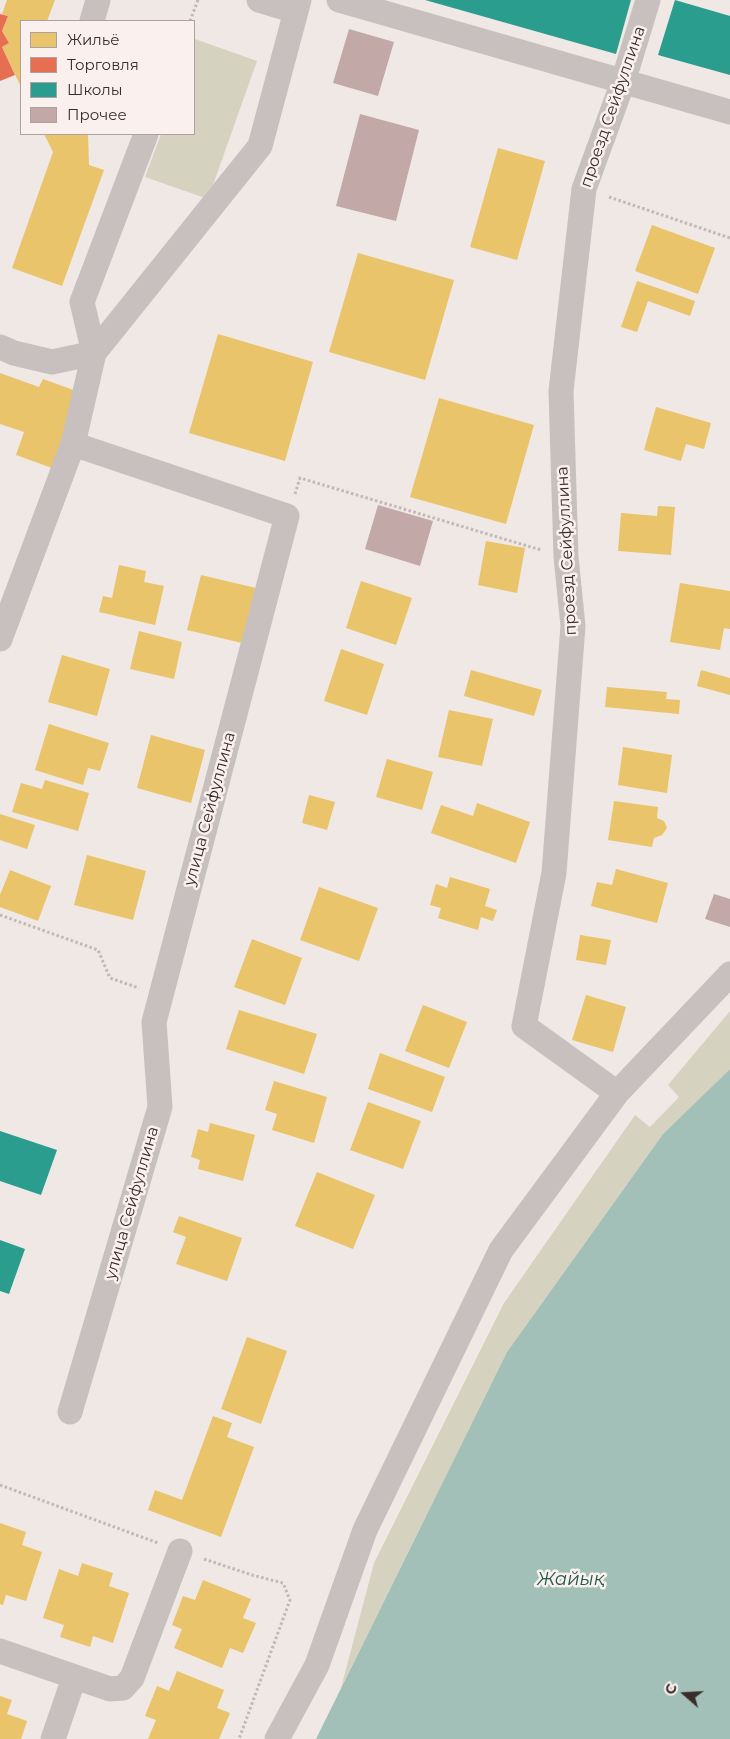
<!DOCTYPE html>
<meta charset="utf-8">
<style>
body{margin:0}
#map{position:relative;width:730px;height:1739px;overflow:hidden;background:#efe8e5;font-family:Montserrat,sans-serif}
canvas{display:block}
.legend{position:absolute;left:20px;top:20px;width:175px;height:115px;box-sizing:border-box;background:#faf1ee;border:1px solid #ada2a0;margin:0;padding:6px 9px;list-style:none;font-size:15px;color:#3a2c2b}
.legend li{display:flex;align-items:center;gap:10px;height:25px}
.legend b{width:25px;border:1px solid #ada2a0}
.north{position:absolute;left:660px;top:1669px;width:50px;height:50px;-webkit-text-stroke:4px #faf1ee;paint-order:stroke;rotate:289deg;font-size:14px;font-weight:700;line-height:20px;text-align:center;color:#3a2c2b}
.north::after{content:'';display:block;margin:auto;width:18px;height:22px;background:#3a2c2b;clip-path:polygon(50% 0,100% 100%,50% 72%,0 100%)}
</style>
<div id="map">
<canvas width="730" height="1739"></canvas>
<ul class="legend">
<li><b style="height:14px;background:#e9c46a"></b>Жильё</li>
<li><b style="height:14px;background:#e76f51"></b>Торговля</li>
<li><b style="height:14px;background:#2a9d8f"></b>Школы</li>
<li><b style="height:14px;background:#c2a9a8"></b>Прочее</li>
</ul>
<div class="north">С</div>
</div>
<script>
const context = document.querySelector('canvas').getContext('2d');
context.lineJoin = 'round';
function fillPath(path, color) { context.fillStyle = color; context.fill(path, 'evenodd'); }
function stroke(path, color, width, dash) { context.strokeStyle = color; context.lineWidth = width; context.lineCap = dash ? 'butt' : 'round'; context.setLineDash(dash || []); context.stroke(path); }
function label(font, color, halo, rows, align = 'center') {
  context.font = font + ' Montserrat,sans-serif'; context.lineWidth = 5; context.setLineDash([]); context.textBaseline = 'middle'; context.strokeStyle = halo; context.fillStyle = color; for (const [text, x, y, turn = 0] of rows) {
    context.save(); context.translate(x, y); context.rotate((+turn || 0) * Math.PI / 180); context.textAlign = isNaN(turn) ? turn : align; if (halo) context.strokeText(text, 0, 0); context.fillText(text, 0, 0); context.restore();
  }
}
const green = new Path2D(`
 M195,39L257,61L208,199L145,177L161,134H194Z
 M730,1011V1069L663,1134L507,1352L341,1688L374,1563L504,1303L635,1115L650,1127L679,1097L668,1085Z`);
const water = new Path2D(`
 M730,1069V1739H316L507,1352L663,1134Z`);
const homes = new Path2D(`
 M7,0H55L47,21H21V87L2,47L9,43L2,31L8,16L2,14Z
 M44,134H88L89,165L104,170L62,286L12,268L53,152Z
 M498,148L545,161L517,260L470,247Z
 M652,225L715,248L698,294L635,271Z
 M358,253L454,280L425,380L329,352Z
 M637,281L695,301L690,316L648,301L637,332L621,327Z
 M218,334L313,362L285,461L189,433Z
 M0,373L39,387L43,379L79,392L52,468L16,455L24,432L0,424Z
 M439,398L534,425L506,524L410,497Z
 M656,407L711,423L704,449L686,444L681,461L644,450Z
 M658,506L675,507L671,555L618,551L621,513L657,516Z
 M486,541L525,548L517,593L478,585Z
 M119,565L146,571L144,582L164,586L155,625L99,612L103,596L112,598Z
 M201,575L256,588L242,643L187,630Z
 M361,581L412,598L396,645L346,628Z
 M680,583L730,591V629L724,628L720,650L670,642Z
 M139,631L182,642L174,679L130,669Z
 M341,649L384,664L367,715L324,701Z
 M62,655L110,669L97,716L48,702Z
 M471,670L542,690L534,716L464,696Z
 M701,670L730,678V695L697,686Z
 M607,687L667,692L666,699L680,700L679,714L605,707Z
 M449,710L493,719L482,766L438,757Z
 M49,724L109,743L100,771L88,768L83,785L35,770Z
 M151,735L205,750L191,803L137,788Z
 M623,747L672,755L667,793L618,785Z
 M387,759L433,772L422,810L376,797Z
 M45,780L89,793L78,831L12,812L21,783L42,789Z
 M309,795L335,802L327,830L302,823Z
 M614,801L658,807L657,818L664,821L667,828L662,835L654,838L652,847L608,840Z
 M477,803L530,822L516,863L431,833L441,805L473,816Z
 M0,814L35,825L27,849L0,840Z
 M87,855L146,871L133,920L74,905Z
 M616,869L668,883L657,923L591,906L597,882L612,885Z
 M10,870L51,886L38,921L0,907V895Z
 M450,877L490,889L485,906L497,910L493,921L481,917L478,930L438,918L441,908L430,905L436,884L447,888Z
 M319,887L378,908L359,961L300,940Z
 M580,935L611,940L606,965L576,960Z
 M252,939L302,958L285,1005L234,987Z
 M586,995L626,1007L613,1052L572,1040Z
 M423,1005L467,1022L449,1068L405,1051Z
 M239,1010L317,1034L304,1074L226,1049Z
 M380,1053L445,1077L432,1112L368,1089Z
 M274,1081L327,1097L314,1143L272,1130L277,1114L265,1110Z
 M368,1102L421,1121L403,1169L350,1150Z
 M210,1123L255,1135L243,1181L198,1169L200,1160L191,1157L198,1129L208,1132Z
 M317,1172L375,1195L353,1249L295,1226Z
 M179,1216L242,1238L227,1281L176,1264L186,1237L173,1232Z
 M247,1337L287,1351L261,1424L221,1409Z
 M213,1416L232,1423L227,1437L254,1447L221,1537L148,1510L155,1490L182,1500Z
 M0,1523L26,1532L22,1545L42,1552L26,1601L6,1595L3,1605L0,1604Z
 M82,1563L113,1573L109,1586L129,1593L113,1643L93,1636L90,1647L60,1637L64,1625L43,1618L59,1569L78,1576Z
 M203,1580L251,1599L243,1618L256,1623L243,1653L230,1648L222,1668L174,1648L182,1629L172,1625L183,1596L195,1600Z
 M177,1671L224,1690L217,1708L230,1713L219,1739H148L156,1720L145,1716L157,1686L169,1691Z
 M0,1696L12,1700L7,1714L27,1721L21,1739H0Z`);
const shops = new Path2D(`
 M0,14L8,16L2,31L9,43L2,47L15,75L0,81Z`);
const schools = new Path2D(`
 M425,0H631L616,54Z
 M675,0L730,16V75L658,55Z
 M0,1131L57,1150L41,1195L0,1181Z
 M0,1240L25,1249L9,1294L0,1291Z`);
const building = new Path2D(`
 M349,29L394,42L378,96L333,83Z
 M360,114L419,130L396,221L336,206Z
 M378,505L433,521L420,566L365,549Z
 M714,894L730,899V927L705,919Z`);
const path = new Path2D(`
 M190,21L198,0
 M609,197L730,238
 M295,494L300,478L541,550
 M0,915L98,950L110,978L139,988
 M0,1485L158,1543
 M204,1559L252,1575L283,1583L290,1600L239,1739`);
const minor = new Path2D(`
 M259,0L295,11
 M339,0L730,112
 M92,21L98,0
 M0,347L14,353L52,362L94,353L260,146L299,0
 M0,639L73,444
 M617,1093L524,1026L554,873L573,626L566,557L561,391L584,189L623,82L648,0
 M70,1412L160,1107L154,1022L287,516L73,444L94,353L82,302L146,134
 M0,1651L110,1689L123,1688L132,1678L180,1551
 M53,1739L74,1678
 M277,1739L317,1665L365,1530L501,1250L617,1093L730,974`);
const streetNames = [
 ["проезд Сейфуллина",613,107,-71],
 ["проезд Сейфуллина",567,551,-93],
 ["улица Сейфуллина",210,809,-75],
 ["улица Сейфуллина",132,1203,-74]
];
const waterNames = [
 ["Жайық",571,1580]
];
fillPath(green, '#d5d3c0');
fillPath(water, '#a2c0b8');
fillPath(homes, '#e9c46a');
fillPath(shops, '#e76f51');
fillPath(schools, '#2a9d8f');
fillPath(building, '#c2a9a8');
stroke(path, '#c1b8b6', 3, [2.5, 2.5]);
stroke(minor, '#c8c0be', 25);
label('16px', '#3a2c2b', '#faf1ee', streetNames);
label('italic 18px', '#225a4f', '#faf1ee', waterNames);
</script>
